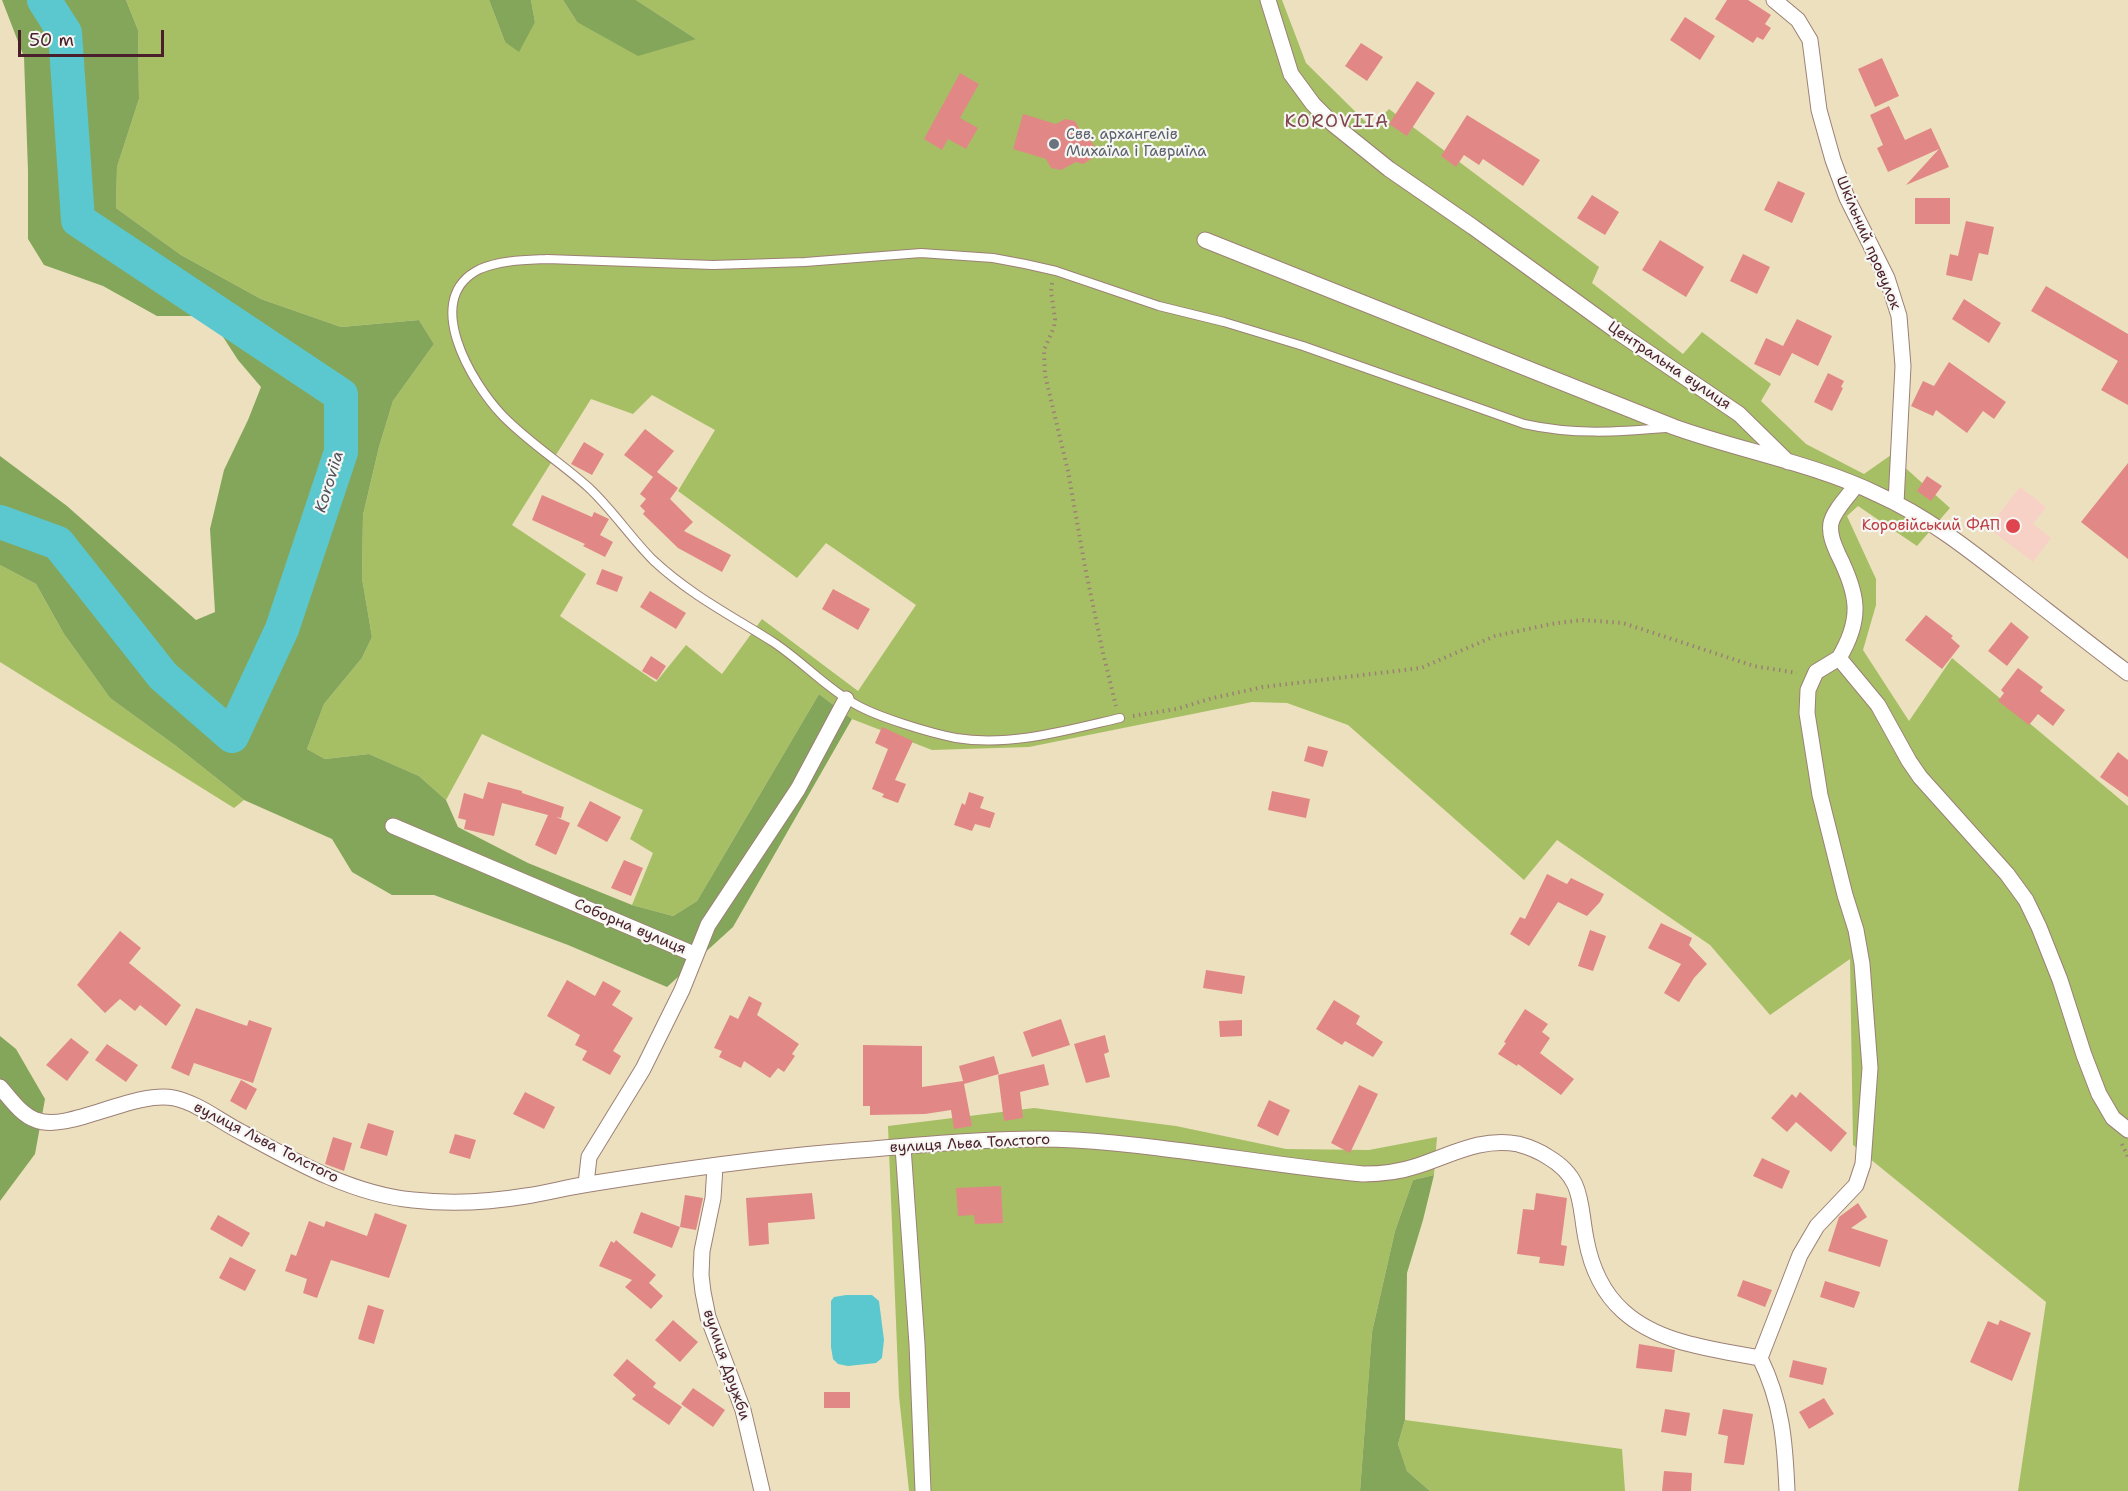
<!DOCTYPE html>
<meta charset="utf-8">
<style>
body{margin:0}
#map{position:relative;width:2128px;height:1491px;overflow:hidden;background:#ede0bf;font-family:"Shantell Sans",sans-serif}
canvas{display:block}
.scale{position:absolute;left:18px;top:30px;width:146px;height:27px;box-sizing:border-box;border:3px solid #4a1f2b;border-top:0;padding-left:8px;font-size:18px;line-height:21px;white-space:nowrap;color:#4a1f2b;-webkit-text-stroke:4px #f6f6f2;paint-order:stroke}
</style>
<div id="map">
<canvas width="2128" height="1491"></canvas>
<div class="scale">50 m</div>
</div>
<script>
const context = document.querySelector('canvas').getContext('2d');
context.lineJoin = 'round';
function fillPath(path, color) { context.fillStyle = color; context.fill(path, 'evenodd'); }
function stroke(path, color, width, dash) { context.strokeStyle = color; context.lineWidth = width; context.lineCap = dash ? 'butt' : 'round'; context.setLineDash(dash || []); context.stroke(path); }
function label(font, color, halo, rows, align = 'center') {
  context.font = font + ' "Shantell Sans",sans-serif'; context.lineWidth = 4.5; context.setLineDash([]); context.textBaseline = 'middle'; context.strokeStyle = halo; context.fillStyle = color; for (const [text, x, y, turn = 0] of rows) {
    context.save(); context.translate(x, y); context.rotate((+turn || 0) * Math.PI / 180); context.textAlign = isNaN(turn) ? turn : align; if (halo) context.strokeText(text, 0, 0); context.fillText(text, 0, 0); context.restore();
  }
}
const built = new Path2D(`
 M2020,487L2046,507L2033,524L2051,538L2033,562L1988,528Z`);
const green = new Path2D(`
 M126,0H489L505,42L535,22L531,0H563L577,22L696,39L636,0H1282L1306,63L1371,127L1389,109L1599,267L1592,283L1683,354L1702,332L1771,384L1761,401L1806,444L1864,474L1891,455L1950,508L1917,546L1858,506L1847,516L1876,579V605L1863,650L1909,721L1952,658L2128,806V1491H2018L2046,1302L1853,1145L1850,959L1770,1015L1710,945L1557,840L1524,880L1348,725L1287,703L1252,702L1029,747L932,750L852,719L819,694L697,901L673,916L632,905L653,853L630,839L643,810L482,734L446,800L419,776L369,754L325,759L307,749L324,704L362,658L372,637L362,578L363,515L379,447L393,401L434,344L419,320L341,327L261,299L181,255L116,208L117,167L139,99L138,30ZM652,395L715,430L678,491L797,578L826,543L916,605L858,691L762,619L722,674L686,645L656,682L560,616L586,574L512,525L591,399L633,414Z
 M0,565L36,584L64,634L110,698L176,746L244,800L234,808L0,662Z
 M1034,1108L1176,1126L1286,1149L1369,1150L1437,1137L1434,1175L1413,1180L1395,1231L1372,1332L1360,1491H909L899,1396L888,1126Z
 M1405,1420L1622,1449L1625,1491H1430L1407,1471L1398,1444Z`);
const forest = new Path2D(`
 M2,0H126L138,30L139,99L117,167L116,208L181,255L261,299L341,327L419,320L434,344L393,401L379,447L363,515L362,578L372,637L362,658L324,704L307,749L325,759L369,754L419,776L446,800L458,827L528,863L632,905L673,916L697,901L819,694L852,719L733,927L667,987L568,945L434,895H392L352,872L332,839L244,800L176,746L110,698L64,634L36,584L0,565V456L67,506L196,620L215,612L210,529L224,470L248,420L261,387L238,360L216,326L193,316H157L103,286L44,265L28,239V171L24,57Z
 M489,0H531L535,22L519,52L505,42Z
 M563,0H636L696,39L638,56L577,22Z
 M0,1036L16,1049L45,1099L35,1154L0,1201Z
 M1434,1175L1423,1220L1407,1273L1405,1420L1398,1444L1407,1471L1430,1491H1360L1372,1332L1395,1231L1413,1180Z`);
const water = new Path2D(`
 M846,1295H872L879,1301L884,1340L882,1358L876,1363L848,1366L838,1364L833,1359L831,1347V1301L834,1297Z`);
const river = new Path2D(`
 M0,522L58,543L163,676L232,736L282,629L341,452V395L78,220L65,33L44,0`);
const building = new Path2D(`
 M1727,0H1748L1771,15L1765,24L1771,28L1763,40L1757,37L1753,43L1715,19Z
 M1685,17L1715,36L1700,60L1670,40Z
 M1361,43L1383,57L1367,81L1345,66Z
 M1882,58L1899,96L1875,107L1858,69Z
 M960,73L979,84L960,118L978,128L966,149L948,139L942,150L924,139Z
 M1417,81L1435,93L1407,136L1389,124Z
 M1889,106L1905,140L1931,128L1949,167L1906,185L1939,149L1888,172L1877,148L1883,145L1870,115Z
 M1023,114L1056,124L1065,119L1075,121L1084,137L1090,139L1096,149L1093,158L1083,164L1076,162L1061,170L1051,168L1046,159L1013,149Z
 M1467,115L1540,160L1523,186L1483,159L1479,165L1464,155L1456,167L1441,156Z
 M1778,181L1805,193L1792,223L1764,210Z
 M1592,195L1619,212L1605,235L1577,218Z
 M1915,198H1950V224H1915Z
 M1966,221L1994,227L1988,255L1979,253L1972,281L1946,275L1950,254L1958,256Z
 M1660,240L1704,267L1686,297L1642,270Z
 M1743,254L1770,267L1757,294L1730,281Z
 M2046,286L2128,334V405L2101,390L2118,361L2031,311Z
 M1964,299L2001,323L1989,343L1952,319Z
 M1797,319L1832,336L1818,366L1792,353L1780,376L1754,364L1766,338L1783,346Z
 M1949,362L2006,402L1994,419L1983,411L1967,433L1936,410L1933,416L1911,406L1923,381L1934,386Z
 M1828,373L1844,381L1841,387L1843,388L1832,411L1814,402Z
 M645,429L674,451L657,472L678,488L670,499L693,522L684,531L731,555L722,572L678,548L643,514L645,511L646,512L640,506L646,499L640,494L653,477L624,455Z
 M584,442L604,454L592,475L571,464Z
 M2128,463V559L2081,522Z
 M1927,476L1942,486L1931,501L1917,491Z
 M542,495L592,517L594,512L609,519L600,535L613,542L605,557L583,546L585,544L532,520Z
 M602,569L623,577L617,592L596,584Z
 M833,589L870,609L858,630L822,609Z
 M650,591L686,613L676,629L640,607Z
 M1926,615L1953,636L1951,638L1960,646L1942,669L1905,640Z
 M2011,622L2029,637L2007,666L1988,651Z
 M651,656L666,666L657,680L642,671Z
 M2018,668L2043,687L2040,691L2065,710L2053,726L2038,714L2029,725L1998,701L2004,693L2001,690Z
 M882,727L913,741L895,780L906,784L898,803L882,797L884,794L872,789L888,749L875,743Z
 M1308,746L1328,751L1323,767L1304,761Z
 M2118,752L2128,760V797L2100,777Z
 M488,782L522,791V793L564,807L561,818L556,817L570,823L556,855L535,845L548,815L502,803L494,836L464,829L466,820L458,818L464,793L483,799Z
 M1272,791L1310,799L1306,818L1268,810Z
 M969,792L984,797L980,808L995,813L990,828L975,824L972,831L954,825L962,803L965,805Z
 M590,801L621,817L607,842L577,826Z
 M624,860L643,868L631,896L611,888Z
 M1547,874L1567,884L1571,878L1604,894L1600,902L1587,916L1558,902L1529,946L1510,934L1520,917L1525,919Z
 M1661,923L1692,938L1689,945L1707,964L1694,978L1679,1002L1664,993L1681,964L1648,948Z
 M1590,930L1606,936L1593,971L1578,966Z
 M120,931L141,948L129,963L181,1005L166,1026L140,1005L135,1011L120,999L105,1013L77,985Z
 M1206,970L1245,976L1242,994L1203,988Z
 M567,980L595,996L603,981L621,991L612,1005L633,1018L613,1051L621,1056L610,1075L582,1060L587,1051L575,1045L580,1035L547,1016Z
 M749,996L762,1003L757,1015L799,1044L792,1054L795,1056L784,1072L778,1068L770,1078L744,1061L741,1068L719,1057L722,1051L714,1048L730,1015L738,1019Z
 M1334,1000L1360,1016L1356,1024L1383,1042L1373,1057L1345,1041L1342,1045L1316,1029Z
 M196,1008L247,1026L249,1020L272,1028L253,1083L194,1063L189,1076L171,1068Z
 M1525,1009L1548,1024L1542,1032L1550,1038L1540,1053L1574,1079L1561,1095L1518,1064L1517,1066L1498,1054L1506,1043L1504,1042Z
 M1061,1019L1070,1045L1032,1057L1023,1032Z
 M1242,1020V1036L1220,1037L1219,1021Z
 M1105,1035L1109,1052L1104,1054L1110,1077L1086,1083L1074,1044Z
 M71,1038L89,1052L67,1081L46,1065Z
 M107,1044L138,1065L126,1082L95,1060Z
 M863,1045L922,1046V1087L963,1081L959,1066L994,1056L999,1074L964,1084L972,1126L954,1129L951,1110L925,1114L870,1115V1106H863Z
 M1044,1064L1049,1085L1020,1092L1023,1118L1004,1121L998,1075Z
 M241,1080L257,1089L246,1110L230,1101Z
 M1359,1085L1378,1094L1350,1153L1331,1143Z
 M525,1092L555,1107L544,1129L513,1114Z
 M1800,1092L1847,1133L1831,1152L1796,1122L1787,1132L1771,1118L1792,1094L1796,1098Z
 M1269,1100L1290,1110L1278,1136L1257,1126Z
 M368,1123L394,1131L387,1156L360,1148Z
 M455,1134L476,1140L470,1159L449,1153Z
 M333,1137L352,1143L344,1171L325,1164Z
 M1762,1158L1790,1171L1782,1189L1753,1176Z
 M1001,1186L1003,1223L975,1224L974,1215L958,1216L956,1188Z
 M812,1193L815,1219L768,1223L769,1244L749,1246L746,1198Z
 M1536,1193L1567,1198L1561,1245L1567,1246L1564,1266L1539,1263L1540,1257L1517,1254L1523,1209L1534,1210Z
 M685,1195L703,1198L696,1230L680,1227Z
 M1858,1203L1867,1217L1851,1228L1888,1240L1880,1267L1828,1251L1839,1217Z
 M641,1212L680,1227L672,1248L633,1233Z
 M375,1213L407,1225L389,1278L331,1260L317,1298L303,1293L307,1279L285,1271L291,1254L296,1256L309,1221L324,1227L326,1221L367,1236Z
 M218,1215L250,1233L242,1247L210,1229Z
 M616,1240L656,1275L649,1283L663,1296L651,1309L625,1287L632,1280L599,1266L611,1241L614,1243Z
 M230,1257L256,1270L245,1291L219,1278Z
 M1743,1280L1772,1290L1765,1307L1737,1296Z
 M1825,1281L1860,1292L1854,1308L1820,1297Z
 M368,1305L384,1310L374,1344L358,1339Z
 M673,1320L698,1342L680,1362L655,1340Z
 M2000,1320L2031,1333L2012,1381L1970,1362L1988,1321L1998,1325Z
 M1639,1344L1675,1350L1672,1372L1636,1368Z
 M627,1359L656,1383L653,1387L682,1407L669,1425L632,1399L636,1395L613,1375Z
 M1793,1360L1827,1368L1823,1385L1789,1377Z
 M693,1388L725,1410L713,1427L681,1404Z
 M824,1392H850V1408H824Z
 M1824,1398L1834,1414L1809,1429L1799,1412Z
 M1665,1409L1690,1413L1686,1436L1661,1432Z
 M1723,1409L1753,1414L1744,1465L1724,1463L1728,1436L1718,1434Z
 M1664,1471L1692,1473L1691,1491H1662Z`);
const path = new Path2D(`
 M1052,283L1051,292L1055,319L1054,327L1044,350L1045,375L1068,471L1085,567L1103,653L1116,706
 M1133,716L1176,709L1213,698L1263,687L1421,668L1495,636L1551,624L1582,620L1623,623L1754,666L1797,673
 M2122,1144L2128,1157`);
const lane = new Path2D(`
 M1120,718C1068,730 1010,747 956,738C930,733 877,717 855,704C825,687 802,661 773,642C732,616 689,594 653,560C630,537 612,509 588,487C560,462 528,442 502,415C472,383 420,298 480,269C501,260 525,260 547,259L713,265L805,262L921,253L993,258L1025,264L1056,271L1159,306L1224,322L1303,346L1524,424C1573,435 1617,432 1666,428`);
const street = new Path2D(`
 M1268,0L1291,74L1313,104L1333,124L1389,169L1473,227L1618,332L1739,414L1788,462
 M1774,0L1798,20L1810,40L1819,110L1833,160L1847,198L1887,278L1899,316L1903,366L1896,503
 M1205,240L1674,427C1741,451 1812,463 1877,494C1926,516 1967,548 2009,581C2049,612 2088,643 2128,673
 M1856,485C1848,497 1834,510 1831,523C1829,534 1834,545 1838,554C1858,594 1863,618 1839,658L1878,705L1909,761L1920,777L2007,874L2026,900L2039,927L2060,980L2084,1055L2099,1094L2113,1118L2128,1130
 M393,826L696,955
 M0,1087C10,1098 21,1115 36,1120C68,1133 134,1090 174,1098C198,1103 221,1122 243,1133C296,1162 352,1194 413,1200C450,1204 490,1202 526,1196C547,1193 568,1187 589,1184C670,1171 753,1159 835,1152C914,1146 995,1136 1075,1140C1172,1146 1267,1165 1363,1174C1382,1174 1399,1172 1417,1166C1451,1155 1481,1137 1518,1144C1529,1147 1539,1151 1548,1157C1584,1178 1579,1203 1586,1239C1591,1266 1603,1293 1623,1311C1659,1344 1714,1349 1760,1358
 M903,1147L917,1344L923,1491
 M715,1167L713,1198L702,1251L701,1275L703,1292L708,1317L743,1410L762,1491
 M586,1184L589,1157L643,1069L682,990L708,925L798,789L846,699
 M1760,1358L1800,1255L1817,1226L1856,1185L1863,1164L1870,1068L1862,964L1856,930L1845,895L1820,795L1807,713L1808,690L1816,672L1839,658
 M1760,1358C1782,1403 1785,1442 1787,1491`);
const markers = [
 [1054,144,6,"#6b7280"],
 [2013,526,8,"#e0444e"]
];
const worshipNames = [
 ["Свв. архангелів",1066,135],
 ["Михаїла і Гавриїла",1066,152]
];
const streetNames = [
 ["Шкільний провулок",1868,243,67],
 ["Центральна вулиця",1669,366,34],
 ["Соборна вулиця",630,927,23],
 ["вулиця Льва Толстого",266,1143,27],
 ["вулиця Льва Толстого",970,1144,-3],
 ["вулиця Дружби",726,1365,71]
];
const healthNames = [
 ["Коровійський ФАП",2000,526]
];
const waterNames = [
 ["Koroviia",330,482,-73]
];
const quarterNames = [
 ["KOROVIIA",1337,122]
];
fillPath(built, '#f7d1c6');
fillPath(green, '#a6bf65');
fillPath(forest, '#84a65a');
fillPath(water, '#5bc8d0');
stroke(river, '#5bc8d0', 34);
fillPath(building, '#e18886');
stroke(lane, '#9c8075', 10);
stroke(street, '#9c8075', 17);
stroke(path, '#9c8075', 4, [1.5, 4.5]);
stroke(lane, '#fff', 8);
stroke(street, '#fff', 15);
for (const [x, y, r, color] of markers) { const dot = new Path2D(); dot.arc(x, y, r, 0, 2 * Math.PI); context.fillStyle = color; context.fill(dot); stroke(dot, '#f6f6f2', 2); }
label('15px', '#5b616d', '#f6f6f2', worshipNames, 'left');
label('15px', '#4a1f2b', '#f6f6f2', streetNames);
label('15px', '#be3a42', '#f6f6f2', healthNames, 'right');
label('italic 16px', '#4f525d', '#f6f6f2', waterNames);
context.letterSpacing = '1.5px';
label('18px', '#7f444b', '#f6f6f2', quarterNames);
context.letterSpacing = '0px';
</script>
